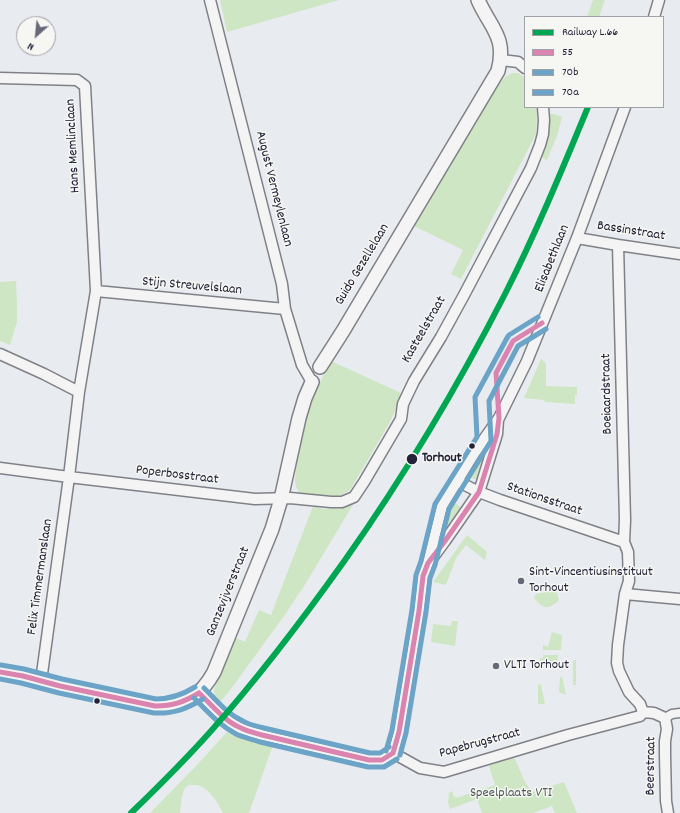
<!DOCTYPE html>
<style>
body{margin:0}
#map{position:relative;width:680px;height:813px;overflow:hidden;background:#e8ecf0;font-family:Dekko,sans-serif}
canvas{display:block}
.legend{position:absolute;left:524px;top:16px;width:140px;height:92px;box-sizing:border-box;background:#f6f6f2;border:1px solid #a1a1a9;margin:0;padding:5px 7px;list-style:none;font-size:12px;color:#22223b}
.legend li{display:flex;align-items:center;gap:8px;height:20px}
.legend b{width:20px;border:1px solid #a1a1a9}
.north{position:absolute;left:16px;top:16px;width:40px;height:40px;box-sizing:border-box;background:#f6f6f2;border:1px solid #a1a1a9;border-radius:50%;rotate:207deg;font-size:11px;font-weight:700;line-height:16px;text-align:center;color:#22223b}
.north::after{content:'';display:block;margin:auto;width:14px;height:18px;background:#67697a;clip-path:polygon(50% 0,100% 100%,50% 72%,0 100%)}
</style>
<div id="map">
<canvas width="680" height="813"></canvas>
<ul class="legend">
<li><b style="height:5px;background:#00a651"></b>Railway L.66</li>
<li><b style="height:5px;background:#db84b0"></b>55</li>
<li><b style="height:5px;background:#6ba4c6"></b>70b</li>
<li><b style="height:5px;background:#6ba4c6"></b>70a</li>
</ul>
<div class="north">N</div>
</div>
<script>
const context = document.querySelector('canvas').getContext('2d');
context.lineJoin = 'round';
function fillPath(path, color) { context.fillStyle = color; context.fill(path, 'evenodd'); }
function stroke(path, color, width, dash) { context.strokeStyle = color; context.lineWidth = width; context.lineCap = dash ? 'butt' : 'round'; context.setLineDash(dash || []); context.stroke(path); }
function label(font, color, halo, rows, align = 'center') {
  context.font = font + ' Dekko,sans-serif'; context.lineWidth = 3; context.setLineDash([]); context.textBaseline = 'middle'; context.strokeStyle = halo; context.fillStyle = color; for (const [text, x, y, turn = 0] of rows) {
    context.save(); context.translate(x, y); context.rotate((+turn || 0) * Math.PI / 180); context.textAlign = isNaN(turn) ? turn : align; if (halo) context.strokeText(text, 0, 0); context.fillText(text, 0, 0); context.restore();
  }
}
const green = new Path2D(`
 M220,0H339L227,32Z
 M593,0H605L599,17H587Z
 M512,73H518L525,78V107H536L537,114L536,134L461,279L451,274L463,250L414,226L497,87L505,77Z
 M547,114H554L562,117L557,136L547,160L539,156Z
 M16,281L17,304V322L10,345L0,341V282Z
 M541,359L546,363V386L577,387V395H575V404L545,402L544,400L524,398Z
 M331,361L401,393L398,404L390,422L350,490L337,497L321,495H302L299,492L296,487L295,481L296,468L304,425L308,409L320,382Z
 M478,457L484,460L477,480L466,476Z
 M451,501L461,507L439,537L438,535Z
 M354,503L306,583L284,616L228,693L218,704L215,698L214,690L236,638L245,642L259,610L271,615L313,506L323,509L342,507Z
 M467,535L487,552L485,560L466,545L456,558L446,585L433,582Z
 M556,590L559,600C556,604 554,604 551,606C543,610 539,603 534,598L536,594Z
 M452,621H458L455,646L431,642L433,624L451,626Z
 M552,632L562,635L561,650H543V645L548,647Z
 M543,655H558L557,666L540,665V658H543Z
 M573,660H576V685H573Z
 M562,676L566,695L559,692L560,678Z
 M538,684L541,685L545,704H538Z
 M227,732L273,745L249,813H223C217,802 209,787 196,785C193,785 189,784 187,786C181,791 181,806 180,813H150L196,766Z
 M509,756L515,759L525,782L532,792L564,782L577,813H555L552,806L533,813H482L477,799L450,809L448,802L449,793L453,791V795L456,798L495,785L489,766Z`);
const pedestrian = new Path2D(`
 M665,718L672,714L680,713`);
const minor = new Path2D(`
 M210,0L282,284L285,309L302,365L312,382
 M654,17L659,0
 M501,60L518,62L525,68
 M0,78L77,80L85,86L96,291L79,392L69,477L41,681
 M577,238L618,245L680,254
 M618,245L625,520L624,542L628,552L629,581L625,594L618,645L617,663L619,671L629,692L640,704L643,712
 M96,291L285,309
 M0,354L44,374L79,392
 M0,468L69,477L255,499L290,498L331,502H342L354,497L364,482L401,419L403,404L414,381L441,337L464,295L531,168L540,145L543,134L544,120L543,107
 M457,481L479,492L500,500L624,542
 M431,560L445,541L479,492L497,434L498,420
 M625,594L680,599
 M199,693C211,704 223,719 238,727C245,731 254,732 262,735L369,760H382L393,753
 M643,712L654,713L665,718L667,729L665,741V755L666,801L668,813
 M393,753L399,732L419,611L423,576L428,563L442,506L475,452L499,418L527,361L577,238L625,107
 M393,753L420,768L444,772L568,735L640,716L643,712`);
const tertiary = new Path2D(`
 M320,367L343,331L498,71C507,37 491,29 478,0
 M0,672L23,676L60,686L155,706C183,708 201,696 214,672L272,529L281,499L299,418L305,398L312,382`);
const bus1 = new Path2D(`
 M0,672L23,676L60,686L155,706C173,706 184,702 199,693
 M199,693C212,705 224,721 241,728C247,731 255,733 262,735L369,760H382L393,753
 M393,753L399,732L419,611L423,576L428,563L445,541L479,492L497,434L499,418L496,373L513,341L542,323`);
const bus2 = new Path2D(`
 M0,679L21,683L59,693L154,713C174,714 186,709 203,699
 M194,698C207,711 219,725 236,734C244,738 252,739 260,742L368,767H384L397,759
 M400,755L406,733L426,612L430,578L435,565L449,509L491,441L489,401L518,346L546,329`);
const bus3 = new Path2D(`
 M1,665L24,669L62,679L156,699C171,699 182,695 195,687
 M204,688C216,700 227,714 243,721C249,725 257,726 264,728L370,753H380L389,747
 M386,751L392,730L412,610L416,575L421,561L435,504L477,437L475,397L507,338L509,335L538,317`);
const rail1 = new Path2D(`
 M131,813C159,786 186,759 211,731C259,677 303,619 345,560C405,475 458,386 505,294C536,233 562,170 588,107`);
const markers = [
 [472,446,3.5,"#22223b"],
 [412,459,6,"#22223b"],
 [521,581,4,"#67697a"],
 [496,666,4,"#67697a"],
 [97,701,3.5,"#22223b"]
];
const streetNames = [
 ["Hans Memlinclaan",74,146,-93],
 ["August Vermeylenlaan",273,189,76],
 ["Bassinstraat",631,232,9],
 ["Elisabethlaan",553,259,-68],
 ["Guido Gezellelaan",363,265,-59],
 ["Stijn Streuvelslaan",192,287,5],
 ["Kasteelstraat",425,330,-60],
 ["Boeiaardstraat",608,394,-91],
 ["Poperbosstraat",177,476,7],
 ["Stationsstraat",544,500,19],
 ["Felix Timmermanslaan",41,577,-82],
 ["Ganzevijverstraat",229,592,-68],
 ["Papebrugstraat",480,744,-15],
 ["Beerstraat",652,766,-89]
];
const stopNames = [
 ["Torhout",422,459]
];
const poiNames = [
 ["Sint-Vincentiusinstituut",529,573],
 ["Torhout",529,589],
 ["VLTI Torhout",504,666]
];
const parkNames = [
 ["Speelplaats VTI",511,794]
];
fillPath(green, '#cee6c3');
stroke(pedestrian, '#808188', 11);
stroke(minor, '#808188', 13);
stroke(tertiary, '#808188', 16);
stroke(pedestrian, '#f3f4f3', 8);
stroke(minor, '#f3f4f3', 10);
stroke(tertiary, '#f3f4f3', 13);
stroke(bus1, '#db84b0', 5);
stroke(bus2, '#6ba4c6', 5);
stroke(bus3, '#6ba4c6', 5);
stroke(rail1, '#00a651', 6);
for (const [x, y, r, color] of markers) { const dot = new Path2D(); dot.arc(x, y, r, 0, 2 * Math.PI); context.fillStyle = color; context.fill(dot); stroke(dot, '#f6f6f2', 1.5); }
label('14px', '#22223b', '#f6f6f2', streetNames);
label('bold 14px', '#22223b', '#f6f6f2', stopNames, 'left');
label('14px', '#22223b', '#f6f6f2', poiNames, 'left');
label('14px', '#4f5b59', '#f6f6f2', parkNames);
</script>
